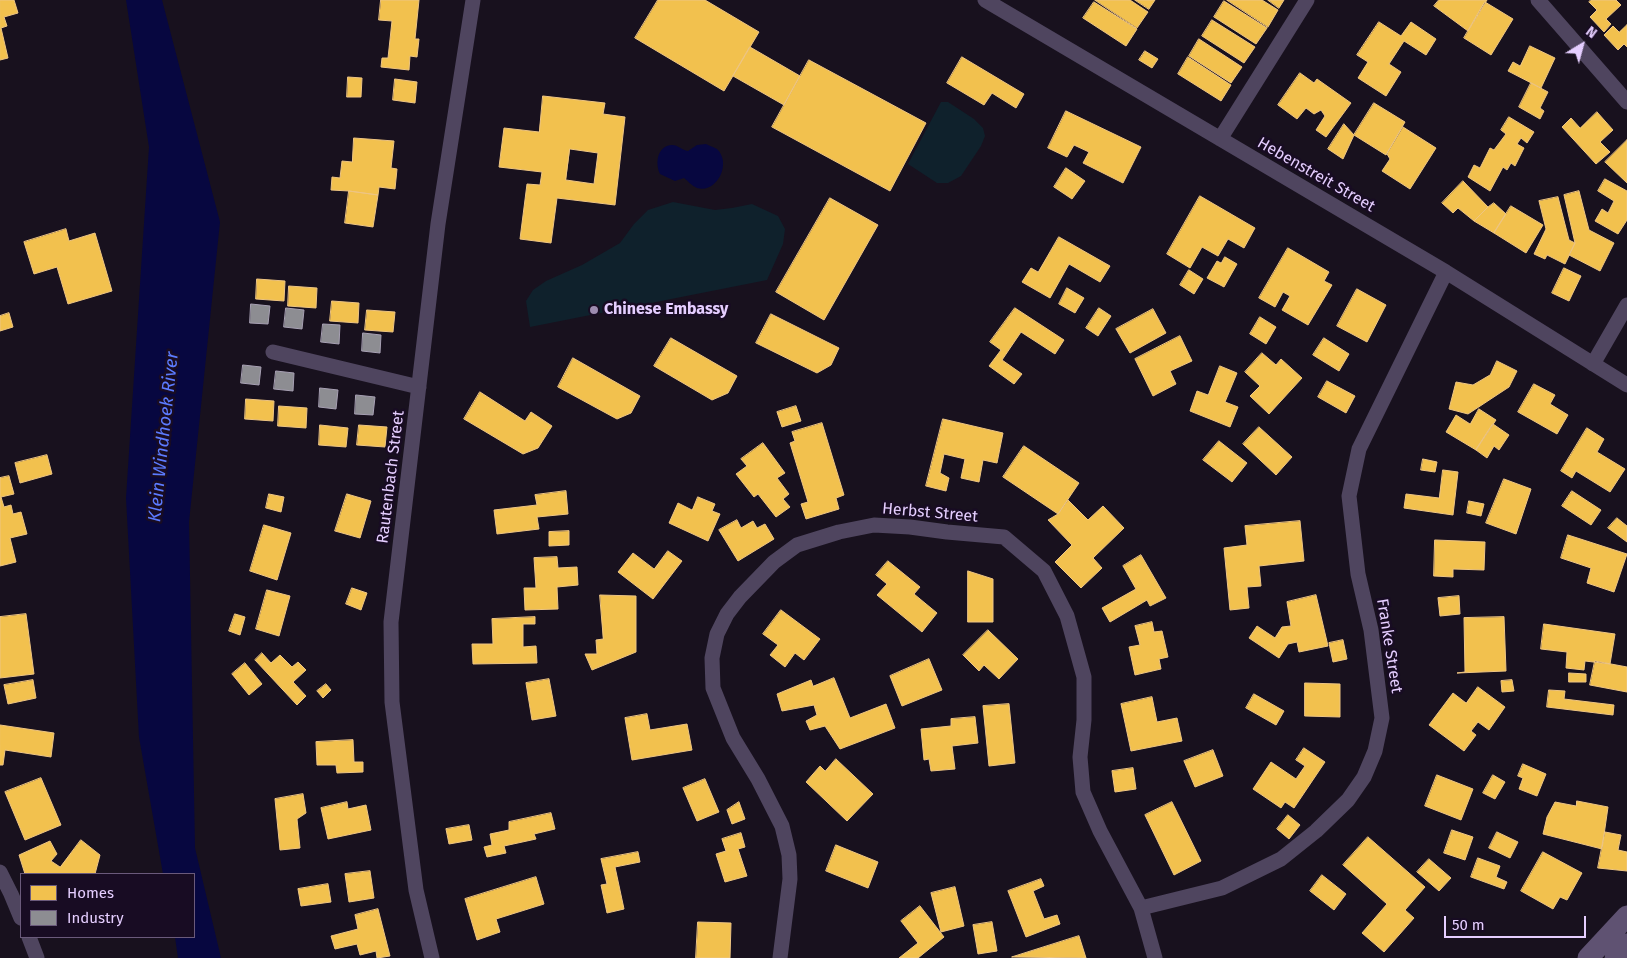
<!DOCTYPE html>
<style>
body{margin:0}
#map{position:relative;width:1627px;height:958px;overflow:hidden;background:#18111e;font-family:"Fira Sans",sans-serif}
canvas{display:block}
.legend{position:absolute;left:20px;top:873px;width:175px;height:65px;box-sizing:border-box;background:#180c23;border:1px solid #6a5a7b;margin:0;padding:6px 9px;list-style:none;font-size:15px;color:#e5ceff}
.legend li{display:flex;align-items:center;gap:10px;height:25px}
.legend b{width:25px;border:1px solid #6a5a7b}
.north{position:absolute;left:1557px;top:20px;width:50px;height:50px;-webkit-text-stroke:4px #180c23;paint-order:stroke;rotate:37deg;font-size:14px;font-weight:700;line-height:20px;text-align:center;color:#e5ceff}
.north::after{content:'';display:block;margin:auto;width:18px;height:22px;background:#e5ceff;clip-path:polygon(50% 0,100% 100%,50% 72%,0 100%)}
.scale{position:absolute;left:1444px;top:916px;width:142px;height:22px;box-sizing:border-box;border:2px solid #e5ceff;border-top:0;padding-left:6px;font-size:15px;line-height:18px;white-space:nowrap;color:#e5ceff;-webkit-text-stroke:4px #180c23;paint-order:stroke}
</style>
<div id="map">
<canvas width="1627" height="958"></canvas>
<ul class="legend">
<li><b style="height:14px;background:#f2c14e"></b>Homes</li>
<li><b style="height:14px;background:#8d8d92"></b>Industry</li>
</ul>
<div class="north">N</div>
<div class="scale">50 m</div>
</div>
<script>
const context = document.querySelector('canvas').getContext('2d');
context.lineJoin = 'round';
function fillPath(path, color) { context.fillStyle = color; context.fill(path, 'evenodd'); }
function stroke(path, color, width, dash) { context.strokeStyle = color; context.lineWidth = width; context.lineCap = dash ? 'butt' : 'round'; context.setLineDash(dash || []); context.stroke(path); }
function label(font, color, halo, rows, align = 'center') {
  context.font = font + ' "Fira Sans",sans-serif'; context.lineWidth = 5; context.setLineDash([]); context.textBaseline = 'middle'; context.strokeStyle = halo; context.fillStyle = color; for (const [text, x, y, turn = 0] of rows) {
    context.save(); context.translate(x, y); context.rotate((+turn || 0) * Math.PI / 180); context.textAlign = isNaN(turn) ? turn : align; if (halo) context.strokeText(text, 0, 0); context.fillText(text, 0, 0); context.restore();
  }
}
const green = new Path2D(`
 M941,102H948L974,119L983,128L985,136L981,146L961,176L948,183H937L908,164Z
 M673,202L715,210L732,208L752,204L778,216L785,229L783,244L767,280L530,327L526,301L533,290L546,281L582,265L620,243L634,224L648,210Z`);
const water = new Path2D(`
 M126,0H162L220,222L189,522L195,848L221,958H178L175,937H194V874H163L139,737L126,498L149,147Z
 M706,144C709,146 714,147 717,149C732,163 717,194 697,188C692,186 688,181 684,178L675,181L660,174C655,163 657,146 672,145C678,145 682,150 688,151L697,145Z`);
const homes = new Path2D(`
 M0,0H14L18,13L4,17L7,26L1,28L8,58L0,60Z
 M381,0H419L415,39H419L417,57L410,56L409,70L381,67L382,58H388L392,21L379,20Z
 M658,0H705L759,32L724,91L635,38Z
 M1095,0H1130L1148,12L1137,28Z
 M1135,0H1155L1149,9Z
 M1227,0H1262L1278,10L1268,27Z
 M1268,0H1284L1279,8Z
 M1439,0H1487L1468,31L1434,6Z
 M1591,0H1616L1621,5L1606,19L1611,24L1604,32L1590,17L1597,10L1589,2Z
 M1224,1L1267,28L1256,44L1214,17Z
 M1094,2L1137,29L1126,46L1083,18Z
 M1485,2L1513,19L1491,55L1464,38Z
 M1212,20L1255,47L1244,63L1202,36Z
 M1379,22L1401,36L1411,22L1436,39L1426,55L1404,41L1389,64L1401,72L1386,96L1358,78L1368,62L1357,55Z
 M1627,25V47L1624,44L1618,50L1604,35L1613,26L1619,32Z
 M1199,39L1242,67L1231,83L1189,56Z
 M1530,46L1555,58L1541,88L1508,71L1513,62L1520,66Z
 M750,47L800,76L784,105L733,76Z
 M1145,51L1158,59L1152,68L1139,60Z
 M962,57L1024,94L1016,108L992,93L984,105L947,83Z
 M1188,57L1231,85L1221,101L1178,74Z
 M809,60L926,123L890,191L772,127Z
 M1300,73L1314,83L1317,79L1351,103L1326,137L1316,130L1325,116L1321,110L1314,114L1306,108L1297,119L1278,105Z
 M348,77L362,78L361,97H347Z
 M395,79L417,82L415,103L393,100Z
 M1531,83L1548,92L1540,108L1544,111L1540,119L1519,107Z
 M543,96L605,103L603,114L625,117L615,205L557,198L551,243L520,239L527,184L540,185L542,172L499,167L504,128L539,132ZM570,149L598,153L594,184L566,180Z
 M1374,103L1405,122L1386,155L1354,135Z
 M1066,111L1141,147L1123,183L1083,163L1089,152L1074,145L1067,157L1048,148Z
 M1597,112L1613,130L1600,142L1610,152L1596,164L1562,127L1571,118L1580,128Z
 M1509,117L1534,132L1527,143L1521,138L1517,144L1524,148L1515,166L1511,163L1507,170L1503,167L1490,191L1468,177L1474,165L1480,168L1490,148L1494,150L1506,134L1501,130Z
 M1344,124L1354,135L1343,159L1328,149Z
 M1403,127L1436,148L1410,189L1382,171L1390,159L1387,154Z
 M354,138L394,141L391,168L397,169L395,189L379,187L378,195L349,191L331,190L332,177L340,178L342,161L352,162Z
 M1627,140V183L1605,162Z
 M1066,168L1085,181L1072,199L1054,187Z
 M1605,179L1627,191V220L1618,234L1595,221L1602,209L1608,213L1614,201L1598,191Z
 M1463,181L1488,207L1474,221L1458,208L1453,213L1442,203Z
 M349,191L378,195L373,227L345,223Z
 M1579,191L1589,230L1614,243L1600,271L1569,255L1575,243L1564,195Z
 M1200,196L1255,228L1244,248L1228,239L1218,256L1202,247L1190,268L1167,254Z
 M1558,197L1569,240L1575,243L1565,264L1547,255L1545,259L1534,254L1546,229L1539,201Z
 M830,198L878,225L824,320L776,292Z
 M1494,203L1506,214L1494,233L1474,221L1488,207Z
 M1511,206L1543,225L1526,253L1494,233Z
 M66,229L69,241L95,233L112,291L68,304L57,267L34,274L24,242Z
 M1059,237L1110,266L1100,282L1069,264L1050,298L1022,282L1031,268L1038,272Z
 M1288,248L1329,272L1324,281L1332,285L1308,325L1282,310L1290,296L1283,292L1275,307L1259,298Z
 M1225,257L1237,264L1224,287L1207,278L1217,261L1221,263Z
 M1564,268L1581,276L1569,301L1552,293Z
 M1189,270L1203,279L1194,294L1180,285Z
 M257,279L285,281L284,301L256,299Z
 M289,286L317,288L316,308L288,306Z
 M1067,288L1084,298L1075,313L1059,304Z
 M1357,289L1386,305L1367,342L1337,326Z
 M332,301L359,303L358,323L330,321Z
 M1015,308L1064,340L1055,354L1021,332L1002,360L1022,374L1014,384L989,366L1001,350L990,342Z
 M1099,308L1111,316L1098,336L1086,328Z
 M1153,309L1166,333L1130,353L1116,329Z
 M367,310L395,312L393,332L365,330Z
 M9,313L13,327L0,331V316Z
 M771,314L839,348L831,365L817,373L756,343Z
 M1260,317L1276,327L1266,344L1250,334Z
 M1180,336L1192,361L1170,371L1176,384L1153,396L1135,359Z
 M671,338L737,376L728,393L712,400L654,366Z
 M1324,338L1349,354L1339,371L1313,355Z
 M1262,353L1276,365L1281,359L1302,378L1269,414L1250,396L1260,386L1245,372Z
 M573,358L640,396L631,413L617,419L558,387Z
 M1497,361L1517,371L1509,387L1468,414L1449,409L1456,382L1473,385L1490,375Z
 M1220,366L1237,373L1225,402L1238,407L1230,427L1190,411L1197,391L1208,395Z
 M1327,381L1355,396L1346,413L1318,397Z
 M1534,384L1555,395L1550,404L1568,415L1557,434L1518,412Z
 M480,392L525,421L531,412L552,426L538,448L523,454L464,419Z
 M246,399L274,401L273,421L245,419Z
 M279,406L307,408L306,428L278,426Z
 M796,406L801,421L782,427L777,412Z
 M1479,409L1496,420L1476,450L1446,432L1456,415L1470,424Z
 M943,419L1003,433L997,463L983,460L979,482L961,478L965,459L944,454L940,473L949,478L946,491L926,486Z
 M822,423L844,495L836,498L839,509L806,519L801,504L808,502L790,443L795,441L792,432Z
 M1493,424L1509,435L1499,450L1494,446L1487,458L1476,450Z
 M320,425L348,428L346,447L319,445Z
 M359,425L387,427L385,447L357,445Z
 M1259,427L1292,457L1276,475L1243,444Z
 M1587,428L1604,439L1597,452L1625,469L1610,492L1576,471L1572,478L1561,471Z
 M1219,441L1247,463L1232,482L1203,460Z
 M763,443L785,473L777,478L789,494L783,499L790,507L776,517L758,494L754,497L736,474L747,466L741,459Z
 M1024,446L1079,483L1058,514L1003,477Z
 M47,455L52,474L20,483L15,463Z
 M1423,459L1437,462L1435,472L1421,470Z
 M1443,470L1458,472L1453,515L1404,508L1406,494L1439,498Z
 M9,476L14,494L1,497L4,507L11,505L13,514L21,512L27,534L10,538L16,562L0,566V478Z
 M1504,479L1531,489L1516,534L1486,523Z
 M566,491L568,514L537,517L539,529L497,534L494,510L537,505L535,495Z
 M1572,491L1601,510L1591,525L1562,506Z
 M269,494L284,497L281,512L266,508Z
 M347,494L371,501L360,538L335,531Z
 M698,497L715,504L712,511L720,514L708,541L669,523L678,503L692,510Z
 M1068,500L1088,520L1103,506L1124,528L1093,558L1102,568L1081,588L1055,562L1072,545L1048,520L1058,514Z
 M1469,501L1484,504L1481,516L1467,513Z
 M1617,518L1627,526V542L1608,528Z
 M737,520L741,528L753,521L757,528L765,524L774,539L738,561L719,530Z
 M1300,521L1304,561L1259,566L1261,586L1247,587L1249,608L1230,610L1224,548L1247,545L1245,526Z
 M264,525L291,533L277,580L250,571Z
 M569,531V545L549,546V532Z
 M1568,535L1627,554L1614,592L1587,583L1591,568L1561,558Z
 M1435,540L1485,542L1484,570L1453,569V577L1434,576Z
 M668,551L682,561L653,599L618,572L633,553L654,569Z
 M1141,555L1166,598L1150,606L1147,600L1110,622L1102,608L1136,589L1123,566Z
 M557,557L558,568L577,567L578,585L557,587L558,609L525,610L524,588H536L534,558Z
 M888,561L920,587L914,594L937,613L922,632L877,595L887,584L876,575Z
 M968,571L993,579V622H968Z
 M352,588L367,593L361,610L346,604Z
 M267,590L290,596L279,636L256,629Z
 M600,595L636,596V652L592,670L585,654H597L596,640L603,639Z
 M1316,595L1328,646L1299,652L1297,642L1288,644L1279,658L1249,638L1257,626L1275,638L1282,627L1291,626L1287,602Z
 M1459,596L1460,614L1440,616L1438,598Z
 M781,610L820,639L804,660L795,653L785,667L770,655L778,645L763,634Z
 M26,614L34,674L0,678V617Z
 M235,614L245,617L240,635L229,631Z
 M535,617V624H523V647L536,646L537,663L473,664L472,644H493L492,619Z
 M1504,617L1506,671L1457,673L1465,672L1464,618Z
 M1152,622L1154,632L1162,631L1168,657L1159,659L1161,669L1135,675L1129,647L1140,645L1135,626Z
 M1544,624L1615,634L1610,664L1585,661L1584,670L1566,668L1567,652L1541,649Z
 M988,630L1018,659L999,679L984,665L979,671L963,655Z
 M1343,640L1347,659L1333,662L1329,643Z
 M262,653L271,663L280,655L292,667L298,662L306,670L293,682L306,696L297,705L255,660Z
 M929,659L942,690L902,706L890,676Z
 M1595,661L1627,667V692L1590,685Z
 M245,663L262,684L249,695L232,674Z
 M1569,673L1586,674V682H1569Z
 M834,678L850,718L886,704L895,728L840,749L825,726L810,730L806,721L817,715L814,705L782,711L777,694L811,680L813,686Z
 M549,679L556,716L532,720L526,683Z
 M33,680L36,698L8,704L4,685Z
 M1512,680L1514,691L1502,692L1501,681Z
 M1305,683L1340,684V717L1305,716Z
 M326,684L331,690L323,698L317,691Z
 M1478,687L1505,707L1489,730L1478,722L1471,731L1476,735L1464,751L1429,725L1453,693L1466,703Z
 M1549,690L1565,691L1564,699L1614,705L1613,715L1547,707Z
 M1254,694L1284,711L1276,725L1246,708Z
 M1152,697L1157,722L1177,718L1182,741L1131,751L1121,704Z
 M1009,704L1015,763L989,766L983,706Z
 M647,714L650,730L687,724L692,750L632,760L625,718Z
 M975,717L978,743L952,746L955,769L931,771L929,759L924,760L921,729L951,726V719Z
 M0,725L54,733L51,757L5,750L3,765H0Z
 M353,740L354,762H363V772L337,773L336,765H317L316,742Z
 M1304,748L1325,762L1294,808L1285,802L1281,808L1253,789L1271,762L1296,779L1305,766L1296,760Z
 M1213,750L1223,776L1195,787L1184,761Z
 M836,759L873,794L847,821L806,782L820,766L825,771Z
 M1523,764L1546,774L1537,796L1519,789L1523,778L1518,776Z
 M1133,768L1136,789L1115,792L1112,771Z
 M1437,775L1473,789L1461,820L1425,806Z
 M1493,775L1505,782L1495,799L1483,793Z
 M41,778L61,825L25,840L5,792Z
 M705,779L719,812L697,821L683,788Z
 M303,794L306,813L297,819L300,848L280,850L275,799Z
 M1577,801L1608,807L1602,849L1543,834L1547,817L1555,802L1576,806Z
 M347,802L348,809L366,805L371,830L328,839L321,808Z
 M739,802L745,819L732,824L727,810Z
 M1172,802L1201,861L1174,875L1145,815Z
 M551,813L555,829L534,834L536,839L504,846L506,853L487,857L484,847L492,845L490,834L509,830V822Z
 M1288,815L1300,825L1289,839L1277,829Z
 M469,825L472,840L449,844L446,829Z
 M1452,830L1473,837L1465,860L1444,853Z
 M1497,832L1518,842L1510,858L1489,848Z
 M1605,832L1621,835L1618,850L1627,852V871L1598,868Z
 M741,833L745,847L738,849L747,876L725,882L716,854L726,851L722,839Z
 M1368,837L1425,887L1405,910L1414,918L1384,952L1362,933L1387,904L1343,865Z
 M81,840L100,855L95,874H25L19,855L50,841L57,854L51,861L60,867Z
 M836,845L878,862L868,888L826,871Z
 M638,852L640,862L615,867L624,909L607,913L601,885L607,884L601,859Z
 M1543,852L1582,873L1567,900L1560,897L1553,909L1521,891Z
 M1478,858L1500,866L1496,877L1507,882L1504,889L1471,877Z
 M1429,859L1451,878L1439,891L1417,872Z
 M370,871L374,898L349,902L345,874Z
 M1322,875L1346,894L1334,910L1310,891Z
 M536,877L544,904L496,919L500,932L477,940L465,899Z
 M1041,879L1044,886L1033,891L1044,919L1057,915L1060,924L1026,937L1008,891Z
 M328,884L331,902L301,906L298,889Z
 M955,887L964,926L941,932L931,893Z
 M920,906L944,937L918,958H899L918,943L901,921Z
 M378,909L390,956L377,958L376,951L360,955L357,944L335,949L331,936L358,929L355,915Z
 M698,922L731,923L730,958H696Z
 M992,922L997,951L978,954L973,925Z
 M1079,936L1086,958L1012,957Z`);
const industry = new Path2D(`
 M251,304L270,306L268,324L250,323Z
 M286,308L304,310L302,329L284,327Z
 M323,324L340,325L339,344L321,342Z
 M363,333L381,335L380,353L362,351Z
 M243,365L261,367L259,385L241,383Z
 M276,371L294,373L293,391L274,389Z
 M320,388L338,390L336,409L319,407Z
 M356,395L375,397L373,415L355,414Z`);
const street = new Path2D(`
 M985,0L1446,272L1627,385
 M1538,0L1627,102
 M1220,139L1307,0
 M273,352L419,387
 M1593,364L1627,305
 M0,872L11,894L21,918
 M1141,908L1222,888L1281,859L1316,831L1348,800L1364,777L1375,751L1382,718L1371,630L1358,574L1349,496L1359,449L1446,272
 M29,937L37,958
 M432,958L416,890L392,702L391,622L438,224L473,0
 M780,958L790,879L789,855L782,826L758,779L733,738L713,688L712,658L717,634L727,614L740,597L774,562L797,545L839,532L874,525L910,527L947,532L1004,537L1044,571L1067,616L1084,677V720L1080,757L1083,792L1100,831L1141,908L1155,958`);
const secondary = new Path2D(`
 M1588,958L1627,916
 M1615,958L1627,944`);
const markers = [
 [594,310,5,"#9d8cb0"]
];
const streetNames = [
 ["Hebenstreit Street",1316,175,30],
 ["Rautenbach Street",391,477,-83],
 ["Herbst Street",930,513,5],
 ["Franke Street",1389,646,81]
];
const poiNames = [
 ["Chinese Embassy",604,310]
];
const waterNames = [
 ["Klein Windhoek River",164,437,-84]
];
fillPath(green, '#0f212c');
fillPath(water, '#070740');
fillPath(homes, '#f2c14e');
stroke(homes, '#eec583', 1);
fillPath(industry, '#8d8d92');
stroke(industry, '#a7a0b3', 1);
stroke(street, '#4f455f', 15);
stroke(secondary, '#5f5272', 21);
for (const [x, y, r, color] of markers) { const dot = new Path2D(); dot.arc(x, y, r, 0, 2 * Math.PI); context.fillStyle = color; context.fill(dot); stroke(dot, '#180c23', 2); }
label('16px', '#e5ceff', '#180c23', streetNames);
label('bold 16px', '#e5ceff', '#180c23', poiNames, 'left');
label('italic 18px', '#5c7bff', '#180c23', waterNames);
</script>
